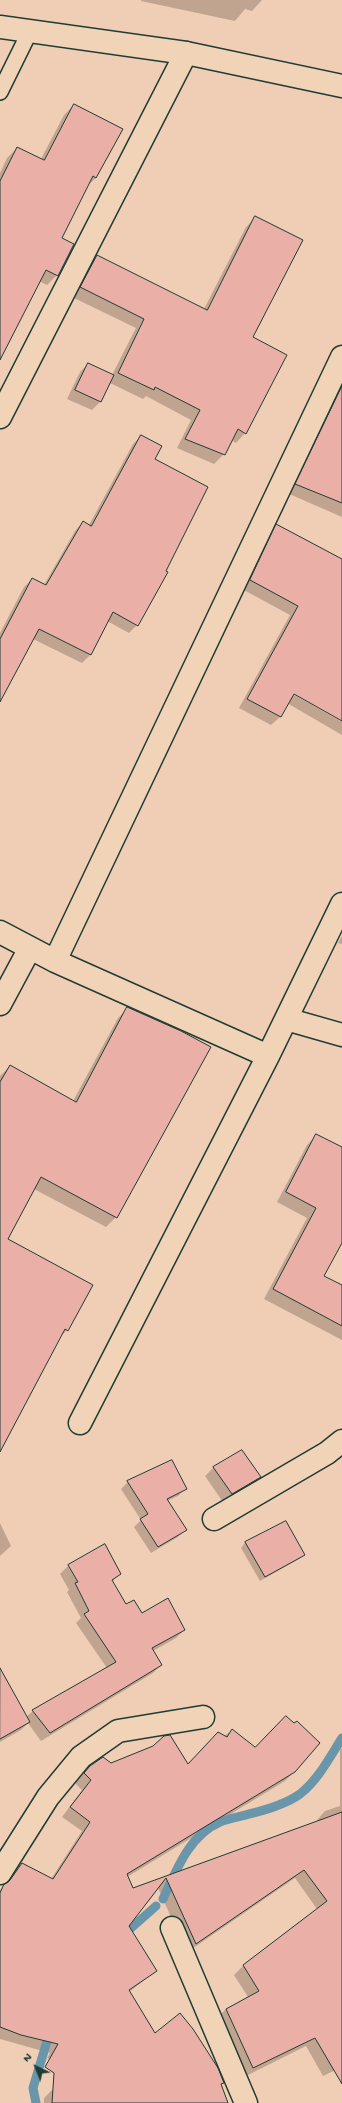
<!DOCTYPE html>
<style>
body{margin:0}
#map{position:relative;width:342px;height:2103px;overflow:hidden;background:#f0cdb5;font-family:"Gochi Hand",sans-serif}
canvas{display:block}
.north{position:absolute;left:16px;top:2047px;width:40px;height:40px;-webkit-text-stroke:3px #f1d4b8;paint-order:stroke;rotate:317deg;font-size:11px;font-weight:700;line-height:16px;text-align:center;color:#1f3d34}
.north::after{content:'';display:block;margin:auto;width:14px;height:18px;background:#1f3d34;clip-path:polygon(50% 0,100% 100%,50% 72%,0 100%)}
</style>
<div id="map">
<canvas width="342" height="2103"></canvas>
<div class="north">N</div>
</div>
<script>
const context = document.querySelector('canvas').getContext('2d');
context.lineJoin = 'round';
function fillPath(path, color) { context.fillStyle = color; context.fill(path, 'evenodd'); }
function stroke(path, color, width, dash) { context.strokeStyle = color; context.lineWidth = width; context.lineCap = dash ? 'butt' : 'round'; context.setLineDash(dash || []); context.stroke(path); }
const shadow = new Path2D(`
 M141,0H262L252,11L245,9L235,21L141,1Z
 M74,105L96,178L87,186L60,239L57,275L47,285L39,281L0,357V173L7,158L17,148L41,159L64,115Z
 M256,217L252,338L245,433L236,443L231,440L224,454L214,464L177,448L191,420L146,396L143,399L110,383L100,402L92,410L67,399L80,372L88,364L112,375L136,328L72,297L87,266L97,257L204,309L246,227Z
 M342,387V517L287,493L334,396Z
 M141,436L154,459L137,625L129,633L107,621L90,655L82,663L33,639L0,680V633L24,587L32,579L44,585L75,531L83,522L89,525L133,444Z
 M277,525L342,561V720L290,690L289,692L342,722V735L287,703L280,717L271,725L239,708L290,615L242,589L268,534Z
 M342,936V944L338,943Z
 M128,1008L116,1217L106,1227L34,1189L7,1240L67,1330L58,1339L0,1449V1076L10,1066L73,1101L118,1018Z
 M317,1135L342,1148V1241L323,1276L342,1286V1340L264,1299L307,1218L277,1202L307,1145Z
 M214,1467L260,1477L251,1485L223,1502L205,1476Z
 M128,1482L185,1489L178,1496L167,1501L185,1530L178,1537L151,1553L134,1527L141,1520L121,1489Z
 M286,1522L303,1555L299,1559L260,1581L241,1548L245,1543Z
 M0,1523L11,1546L0,1556Z
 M104,1546L119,1574L112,1582L125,1605L141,1615L184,1630L176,1638L153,1651L161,1665L153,1673L41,1741L28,1723L21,1730L0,1742V1696L26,1717L33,1711L107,1668L76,1623L81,1618L67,1592L69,1590L60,1574L68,1566Z
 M232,1730L255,1748L294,1772L285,1781L127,1877L132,1889L319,1821L317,1820L325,1811L340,1806V1750L342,1748V1902L317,1909L295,1878L189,1951L182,1942L158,1888L128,1926L156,1971L129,1992L154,2034L223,2082L220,2085L227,2103H152L153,2100L47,2058L50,2053L0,2039V1890L22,1864L51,1879L82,1831L62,1817L82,1790L75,1783L90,1767L110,1764L188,1765Z
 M313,1913L342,1952V2067L323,2076L306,2046L244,2077L217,2018L226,2009L248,1997L234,1975L243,1966Z
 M53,2089L115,2103H44V2098Z`);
const stream = new Path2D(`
 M163,1899C176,1871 189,1835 220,1822C229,1818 240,1817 249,1814C266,1810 286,1804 300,1794C318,1780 330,1757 342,1738
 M121,1937L156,1906
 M36,2103L33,2088L50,2031`);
const building = new Path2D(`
 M74,104L123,129L96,178L93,176L62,238L74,244L58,276L46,270L0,360V181L17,147L44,160Z
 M255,216L303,240L253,337L287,355L246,434L238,429L225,455L185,439L200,410L155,387L154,390L118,373L144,319L80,287L97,255L207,310Z
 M88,363L114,375L101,402L75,390Z
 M342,386V503L295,484Z
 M141,435L162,446L155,459L208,487L166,571L168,572L138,626L113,612L91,655L39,629L0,702V639L32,578L46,585L83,521L91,526Z
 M276,524L342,559V721L294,694L281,717L247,699L298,606L250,580Z
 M127,1007L181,1031L211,1047L117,1218L41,1177L8,1239L93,1285L68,1331L65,1329L0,1452V1082L10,1065L76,1102Z
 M316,1134L342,1147V1243L324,1276L342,1285V1326L273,1289L316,1208L286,1192Z
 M242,1450L261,1477L232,1494L213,1467Z
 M172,1460L187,1489L167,1499L187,1530L158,1547L140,1519L148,1514L127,1481Z
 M286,1521L305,1555L265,1577L245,1542Z
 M105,1544L121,1574L112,1580L126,1604L134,1600L142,1613L168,1598L185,1630L152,1648L162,1665L50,1733L32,1710L116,1662L84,1614L89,1611L75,1583L78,1582L68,1565Z
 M0,1668L30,1722L0,1739Z
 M286,1716L294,1723L297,1721L320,1743L295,1772L127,1874L133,1888L342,1812V2084L315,2038L253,2068L226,2009L259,1991L243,1965L327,1901L304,1870L196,1944L166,1878L129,1926L157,1971L129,1990L155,2033L180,2013L193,2029L218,2068L224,2083L221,2084L228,2103H52L54,2073L45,2067L58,2044L21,2035L0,2027V1893L4,1884L10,1880L22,1863L53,1879L90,1822L70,1807L91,1780L84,1773L90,1766L103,1757L111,1763L153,1746L164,1736L170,1735L188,1764L218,1732L227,1737L232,1729L255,1747Z`);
const service = new Path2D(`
 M0,92L30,31`);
const minor = new Path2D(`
 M0,417L186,53
 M0,932L55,961L268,1056
 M55,961L342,357
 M0,1004L30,948
 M286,1019L342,1035
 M80,1423L268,1056L342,904
 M214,1519L327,1453L342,1441
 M0,1873L48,1797L81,1757L118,1731L203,1717
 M172,1928L246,2103`);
const secondary = new Path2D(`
 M0,27L186,53L342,86`);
fillPath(shadow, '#0003');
stroke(stream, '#6996ab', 9);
fillPath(building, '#eaafa7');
stroke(building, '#1f3d34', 1);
stroke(service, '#1f3d34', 18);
stroke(minor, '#1f3d34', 25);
stroke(secondary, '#1f3d34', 25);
stroke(service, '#f1d4b8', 15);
stroke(minor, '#f1d4b8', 22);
stroke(secondary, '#f1d4b8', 22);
</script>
